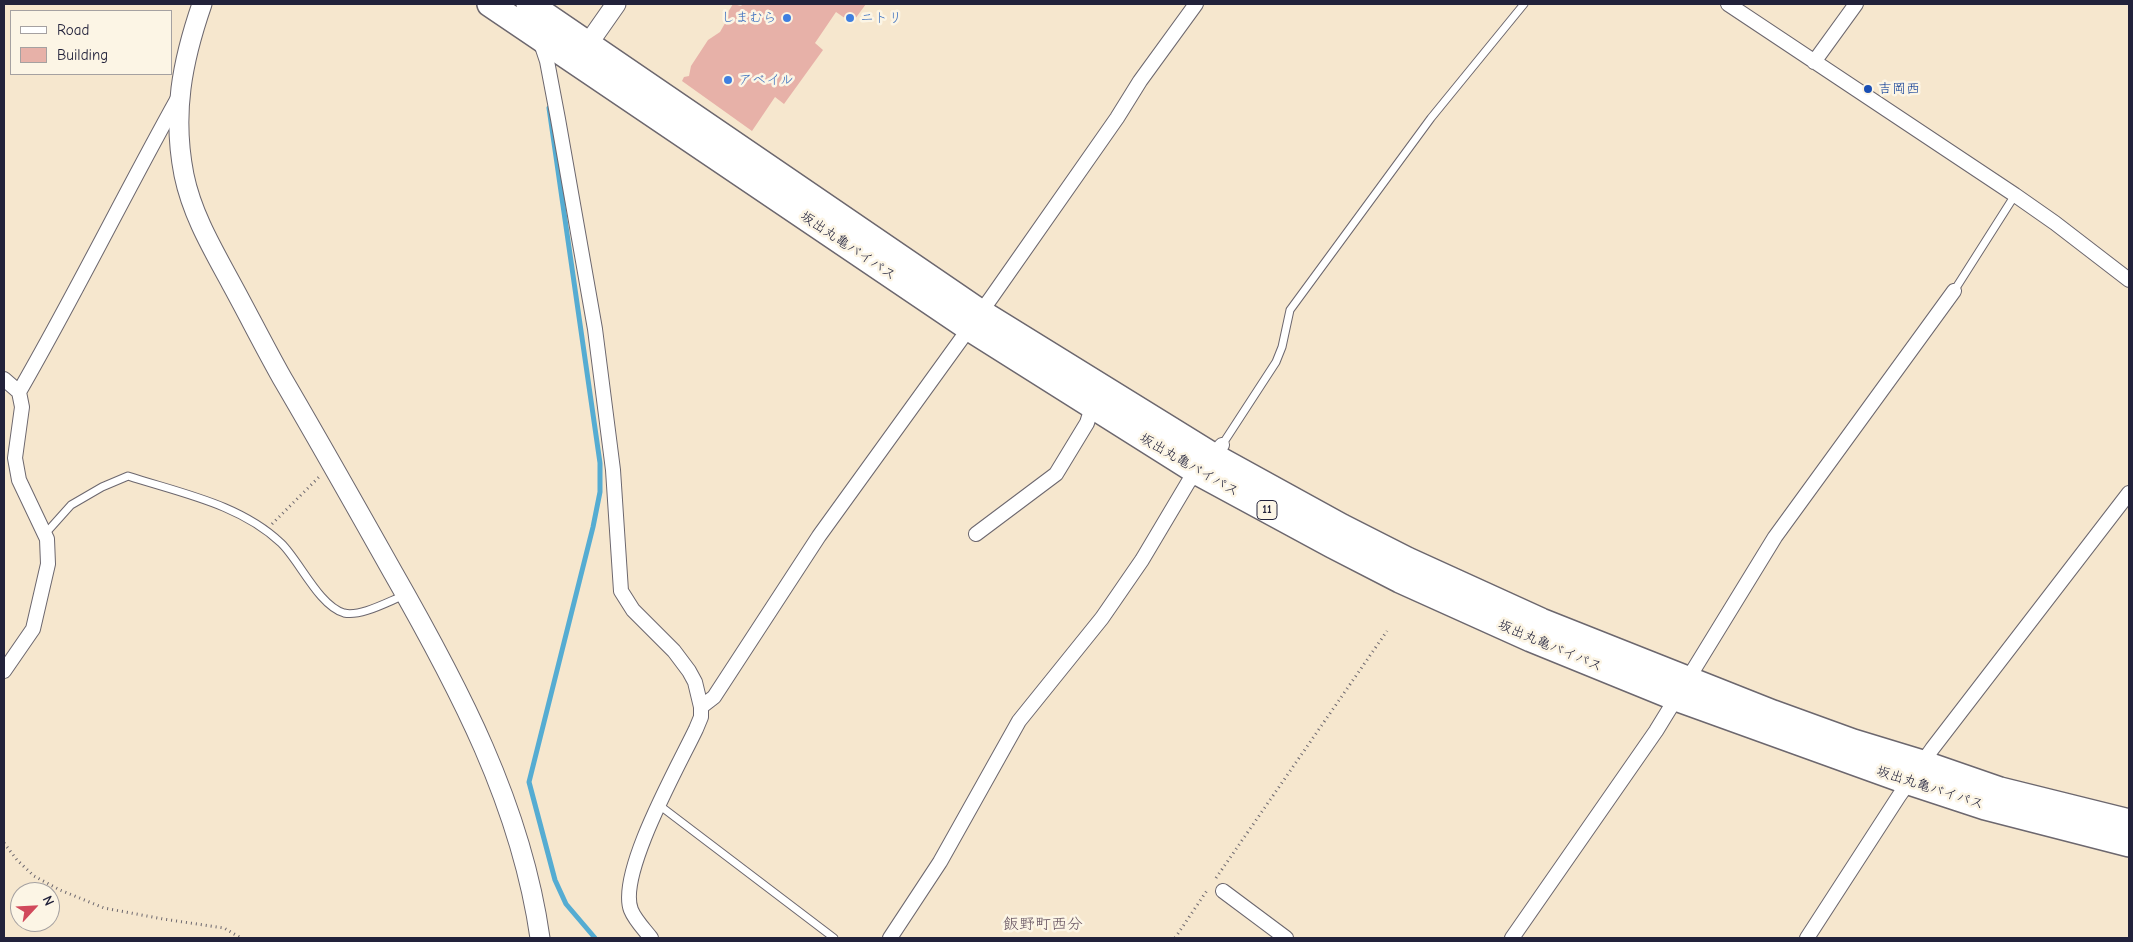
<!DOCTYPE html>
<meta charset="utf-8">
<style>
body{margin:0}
#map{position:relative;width:2133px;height:942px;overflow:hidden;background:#f6e7ce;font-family:"Comic Neue",sans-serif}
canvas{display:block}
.frame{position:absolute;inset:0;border:5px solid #22223b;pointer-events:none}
.legend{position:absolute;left:10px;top:10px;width:162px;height:65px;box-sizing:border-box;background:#fcf5e5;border:1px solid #a5a1a1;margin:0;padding:6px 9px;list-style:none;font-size:15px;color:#22223b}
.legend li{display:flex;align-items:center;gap:10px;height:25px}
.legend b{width:25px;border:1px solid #a5a1a1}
.north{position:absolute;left:10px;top:882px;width:50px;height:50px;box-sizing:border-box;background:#fcf5e5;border:1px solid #a5a1a1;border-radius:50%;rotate:65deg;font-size:14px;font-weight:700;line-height:20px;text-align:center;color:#22223b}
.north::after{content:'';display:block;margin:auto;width:18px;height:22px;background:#d1495b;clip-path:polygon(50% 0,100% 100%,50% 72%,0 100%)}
</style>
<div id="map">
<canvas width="2133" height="942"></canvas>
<div class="frame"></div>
<ul class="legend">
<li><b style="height:6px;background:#fff"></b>Road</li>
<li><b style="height:14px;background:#e7b1a8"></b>Building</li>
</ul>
<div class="north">N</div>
</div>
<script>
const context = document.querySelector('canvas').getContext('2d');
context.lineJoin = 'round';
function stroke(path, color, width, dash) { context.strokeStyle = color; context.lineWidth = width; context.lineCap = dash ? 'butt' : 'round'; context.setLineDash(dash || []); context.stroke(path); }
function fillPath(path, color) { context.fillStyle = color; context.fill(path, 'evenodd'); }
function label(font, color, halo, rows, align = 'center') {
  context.font = font + ' "Comic Neue","Klee One",sans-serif'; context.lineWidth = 5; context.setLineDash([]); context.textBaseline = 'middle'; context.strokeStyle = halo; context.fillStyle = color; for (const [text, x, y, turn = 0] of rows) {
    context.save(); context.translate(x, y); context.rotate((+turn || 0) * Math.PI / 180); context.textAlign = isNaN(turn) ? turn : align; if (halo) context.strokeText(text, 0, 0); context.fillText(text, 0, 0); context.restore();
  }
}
const stream = new Path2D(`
 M549,108L600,463V492L593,527L529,782L555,880L566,904L595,938`);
const building = new Path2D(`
 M733,4L741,6L743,4H866L852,23L836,12L815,43L823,50L784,104L775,97L752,131L682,81L684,77L689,76L691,66L708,40L720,32L728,18L725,17Z`);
const path = new Path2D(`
 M272,524L321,475
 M4,843L17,860L34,876L60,890L104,908L163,919L224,928L241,938
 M1216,878L1387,631
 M1175,938L1208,889`);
const lane = new Path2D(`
 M1954,291L2015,195
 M1222,445L1276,362L1282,347L1290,310L1431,118L1524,4
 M45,534L71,505L102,487L128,476C180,493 240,504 281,543C299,560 319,606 344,613C361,617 389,601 405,595
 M659,805L834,938`);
const street = new Path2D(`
 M1728,4L2015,195L2055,223L2129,280
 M540,40L547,61L558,119L595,329L613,470L621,591L633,610L674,651L689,671L695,682L701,707V717L696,729C679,765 617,874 631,910C635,920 644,929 651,938
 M1814,62L1856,4
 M4,379L19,392
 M976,534L1056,474L1087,423L1092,407
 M4,671L33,629L48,564L47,539L19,480L15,458L22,407L19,392C75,295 124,195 178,98
 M701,707L714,697L819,536L991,298L1117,118L1140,81L1196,4
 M1223,891L1286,938
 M890,938L940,862L1019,721L1102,618L1142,560L1189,481L1199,473L1222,445
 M1512,938L1656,731L1775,537L1954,291
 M1807,938L1899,796L1932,749L2129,493`);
const secondary = new Path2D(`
 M202,4C182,62 172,114 184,175C192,214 212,248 231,283C248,314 264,346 282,378C319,441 355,505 391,569C458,686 521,804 540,938
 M588,44L616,4`);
const highway = new Path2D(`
 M490,4L969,328L1199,473L1332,545L1400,580L1531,639L1676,698L1909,782L1985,807L2129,844
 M529,4L980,312L1213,456L1342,527L1407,560L1541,621L1773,713L1853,742L1922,763L2000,790L2129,822`);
const markers = [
 [787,18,5,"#3f7fe0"],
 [850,18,5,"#3f7fe0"],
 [728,80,5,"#3f7fe0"],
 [1868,89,5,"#1a4fb4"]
];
const shields = [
 [1267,510,20]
];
const shieldNames = [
 ["11",1267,510]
];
const shopNames = [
 ["しまむら",777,18,"right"],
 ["ニトリ",860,18],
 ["アベイル",738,80]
];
const transitNames = [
 ["吉岡西",1878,89]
];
const streetNames = [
 ["坂出丸亀バイパス",848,246,34],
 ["坂出丸亀バイパス",1189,465,30],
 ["坂出丸亀バイパス",1550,646,23],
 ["坂出丸亀バイパス",1930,788,18]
];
const quarterNames = [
 ["飯野町西分",1043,924]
];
stroke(stream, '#55acd2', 5);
fillPath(building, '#e7b1a8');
stroke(lane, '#6c676e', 9);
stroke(street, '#6c676e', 16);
stroke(secondary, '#6c676e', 21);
stroke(highway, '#6c676e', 28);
stroke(path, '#6c676e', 3, [1, 4]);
stroke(lane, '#fff', 7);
stroke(street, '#fff', 14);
stroke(secondary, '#fff', 19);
stroke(highway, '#fff', 25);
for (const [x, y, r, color] of markers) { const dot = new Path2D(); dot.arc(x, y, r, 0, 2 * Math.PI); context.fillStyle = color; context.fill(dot); stroke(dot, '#fcf5e5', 2); }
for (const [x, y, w] of shields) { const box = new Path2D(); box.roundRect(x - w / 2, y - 9.5, w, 19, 4); context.fillStyle = '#fcf5e5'; context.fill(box); stroke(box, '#22223b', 1); }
label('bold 12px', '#22223b', null, shieldNames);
label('14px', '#366cbe', '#fcf5e5', shopNames, 'left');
label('14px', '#164399', '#fcf5e5', transitNames, 'left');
label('14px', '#22223b', '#fcf5e5', streetNames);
label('16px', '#675461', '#fcf5e5', quarterNames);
</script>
